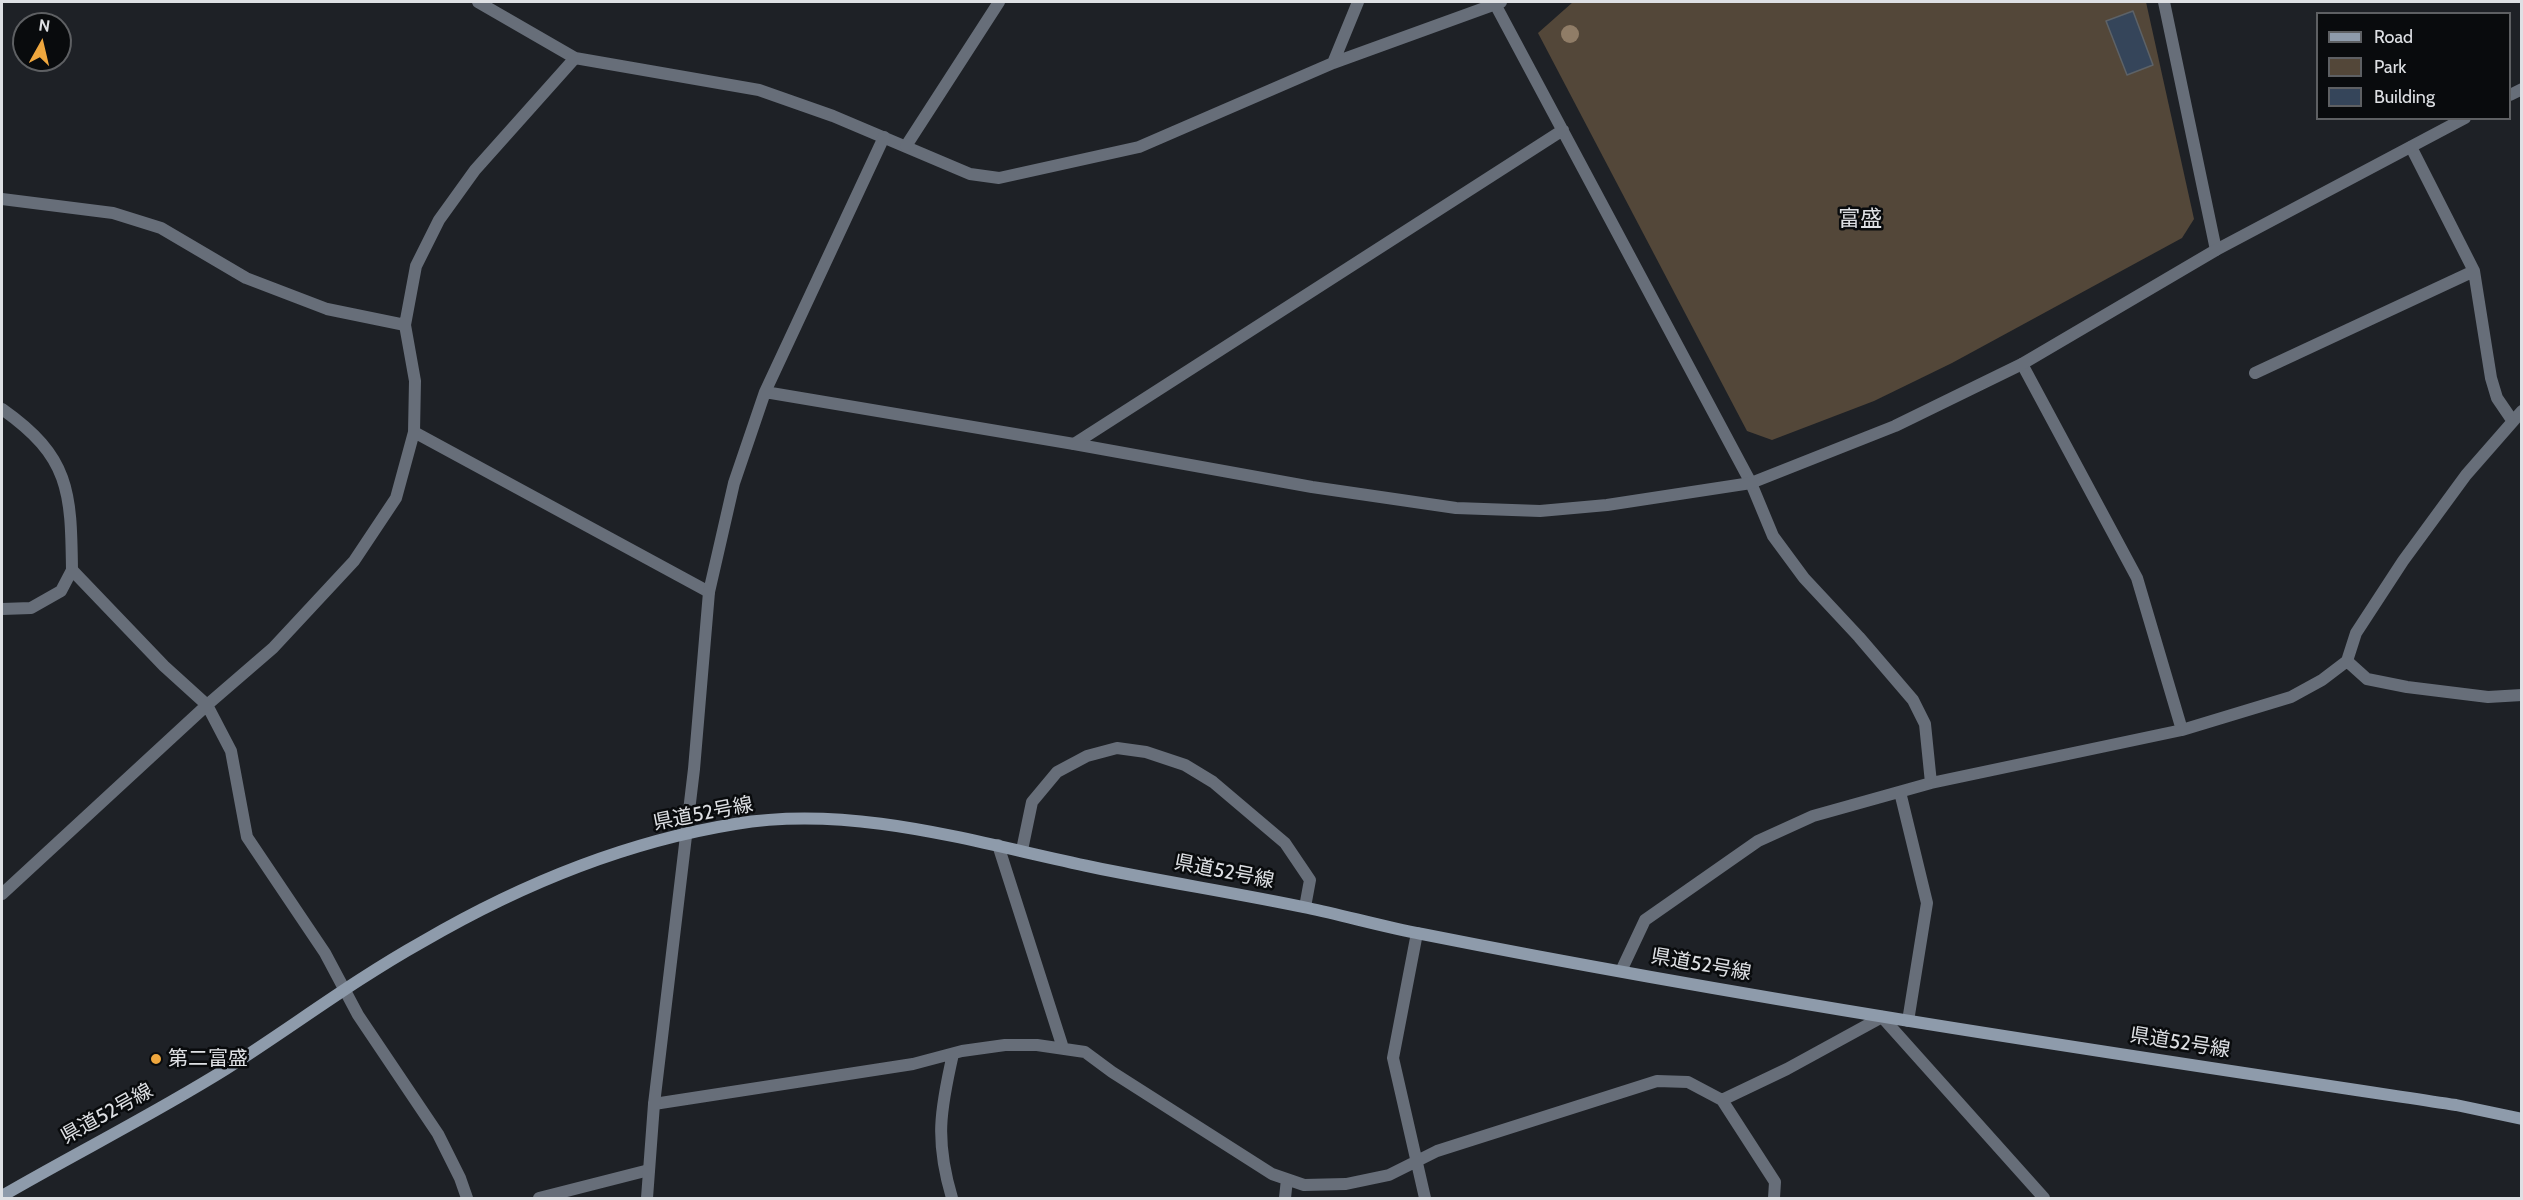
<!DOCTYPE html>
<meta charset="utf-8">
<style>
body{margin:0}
#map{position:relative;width:2523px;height:1200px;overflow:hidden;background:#1e2126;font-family:Cabin,sans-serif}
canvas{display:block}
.frame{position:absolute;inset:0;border:3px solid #dee0e4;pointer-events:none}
.legend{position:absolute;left:2316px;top:12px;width:195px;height:108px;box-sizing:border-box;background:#090b0d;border:2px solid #5e6063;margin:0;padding:8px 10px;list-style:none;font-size:18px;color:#dee0e4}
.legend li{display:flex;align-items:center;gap:12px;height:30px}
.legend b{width:30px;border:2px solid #5e6063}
.north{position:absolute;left:12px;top:12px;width:60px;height:60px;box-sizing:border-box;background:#090b0d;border:2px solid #5e6063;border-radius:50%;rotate:8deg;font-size:16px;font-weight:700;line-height:24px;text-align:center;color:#dee0e4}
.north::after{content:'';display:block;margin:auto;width:21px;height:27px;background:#efa73e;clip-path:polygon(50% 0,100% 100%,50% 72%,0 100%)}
</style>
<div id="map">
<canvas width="2523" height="1200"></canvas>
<div class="frame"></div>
<ul class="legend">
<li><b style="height:8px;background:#8e9bab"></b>Road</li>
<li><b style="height:16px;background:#534739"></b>Park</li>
<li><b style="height:16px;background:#35455a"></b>Building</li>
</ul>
<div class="north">N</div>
</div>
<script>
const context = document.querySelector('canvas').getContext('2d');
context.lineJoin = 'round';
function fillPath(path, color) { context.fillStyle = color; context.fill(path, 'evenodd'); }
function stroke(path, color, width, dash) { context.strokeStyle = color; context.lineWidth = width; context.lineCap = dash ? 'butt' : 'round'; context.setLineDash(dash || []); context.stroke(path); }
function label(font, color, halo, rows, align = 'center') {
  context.font = font + ' Cabin,"Noto Sans JP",sans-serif'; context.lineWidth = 5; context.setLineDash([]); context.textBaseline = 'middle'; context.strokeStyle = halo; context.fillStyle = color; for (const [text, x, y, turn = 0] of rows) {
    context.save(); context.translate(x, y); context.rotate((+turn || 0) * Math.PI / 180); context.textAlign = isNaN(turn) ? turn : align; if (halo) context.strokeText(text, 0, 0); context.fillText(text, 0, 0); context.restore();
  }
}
const green = new Path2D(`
 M1573,2H2146L2194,219L2182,238L1952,363L1874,401L1772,440L1747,431L1538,33Z`);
const building = new Path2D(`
 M2133,11L2153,65L2127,75L2106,21Z`);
const minor = new Path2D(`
 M478,2L575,58
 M2164,2L2216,250
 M1495,4L1751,483L1773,536L1804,578L1859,637L1913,700L1925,724L1931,783
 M1333,63L1358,2
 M2411,147L2474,271L2491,378L2497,398L2512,420
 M2,199L113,213L161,228L246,278L327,309L405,325
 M2022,364L2137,578L2182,730
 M2255,373L2474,271
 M2,409C70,457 71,491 72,570L164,666L207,705L231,751L247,837L325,953L358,1015L438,1134L460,1178L467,1198
 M414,432L709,592
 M1074,444L1563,130
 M2,609L31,608L61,591L72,570
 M2347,661L2367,679L2407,687L2488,697L2522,695
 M1900,792L1927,903L1908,1021
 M998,845L1063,1048
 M1022,850L1032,802L1057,772L1087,756L1117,748L1146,752L1185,765L1213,782L1285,843L1310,880L1305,907
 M2,894L207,705L273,648L354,561L396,498L414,432L415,381L405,325L416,266L439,220L475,170L575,58L759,90L833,116L970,174L999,178L1139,147L1333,63L1501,2
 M1417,933L1393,1058L1425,1198
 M1621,971L1645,920L1758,841L1813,816L1931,783L2182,730L2291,697L2322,680L2347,661L2356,633L2403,561L2466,475L2522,411
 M1722,1100L1787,1069L1882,1017L2044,1198
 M654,1104L913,1064L962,1051L1005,1045H1037L1085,1052L1112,1072L1272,1174L1304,1185L1346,1184L1389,1175L1437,1151L1657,1081L1688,1082L1722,1100L1775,1182L1774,1198
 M539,1198L649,1170
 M952,1198C935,1141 940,1111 953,1054
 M1285,1198L1287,1179`);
const tertiary = new Path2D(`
 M2510,95L2522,89
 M906,146L999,2
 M765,392L1074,444L1312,487L1456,508L1540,511L1607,505L1751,483L1895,426L2022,364L2216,250L2465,118
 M647,1198L654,1104L694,769L709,592L734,483L765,392L884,137`);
const secondary = new Path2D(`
 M2,1196C76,1153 154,1114 226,1069C292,1027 354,980 422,942C518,886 624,842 735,824C855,804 976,843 1092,867C1164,882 1237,893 1308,908C1346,916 1384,927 1422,934C1764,1002 2110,1053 2456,1105L2522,1119`);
const trees = [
 [1570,34]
];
const markers = [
 [156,1059,6,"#efa73e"]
];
const streetNames = [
 ["県道52号線",703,814,-11],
 ["県道52号線",1224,872,11],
 ["県道52号線",1701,965,10],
 ["県道52号線",2180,1043,9],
 ["県道52号線",107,1114,-29]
];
const poiNames = [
 ["第二富盛",168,1059]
];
const quarterNames = [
 ["富盛",1860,220]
];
fillPath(green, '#534739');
fillPath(building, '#35455a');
stroke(building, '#5d6267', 1.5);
stroke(minor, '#676e79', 12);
stroke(tertiary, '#676e79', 12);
stroke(secondary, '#8e9bab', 12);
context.fillStyle = '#907d67';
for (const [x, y] of trees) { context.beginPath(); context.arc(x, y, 9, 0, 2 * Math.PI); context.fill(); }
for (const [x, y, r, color] of markers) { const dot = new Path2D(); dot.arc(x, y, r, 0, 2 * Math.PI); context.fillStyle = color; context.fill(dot); stroke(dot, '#090b0d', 2); }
label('20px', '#dee0e4', '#090b0d', streetNames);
label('20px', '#dee0e4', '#090b0d', poiNames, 'left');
label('22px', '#dee0e4', '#090b0d', quarterNames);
</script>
